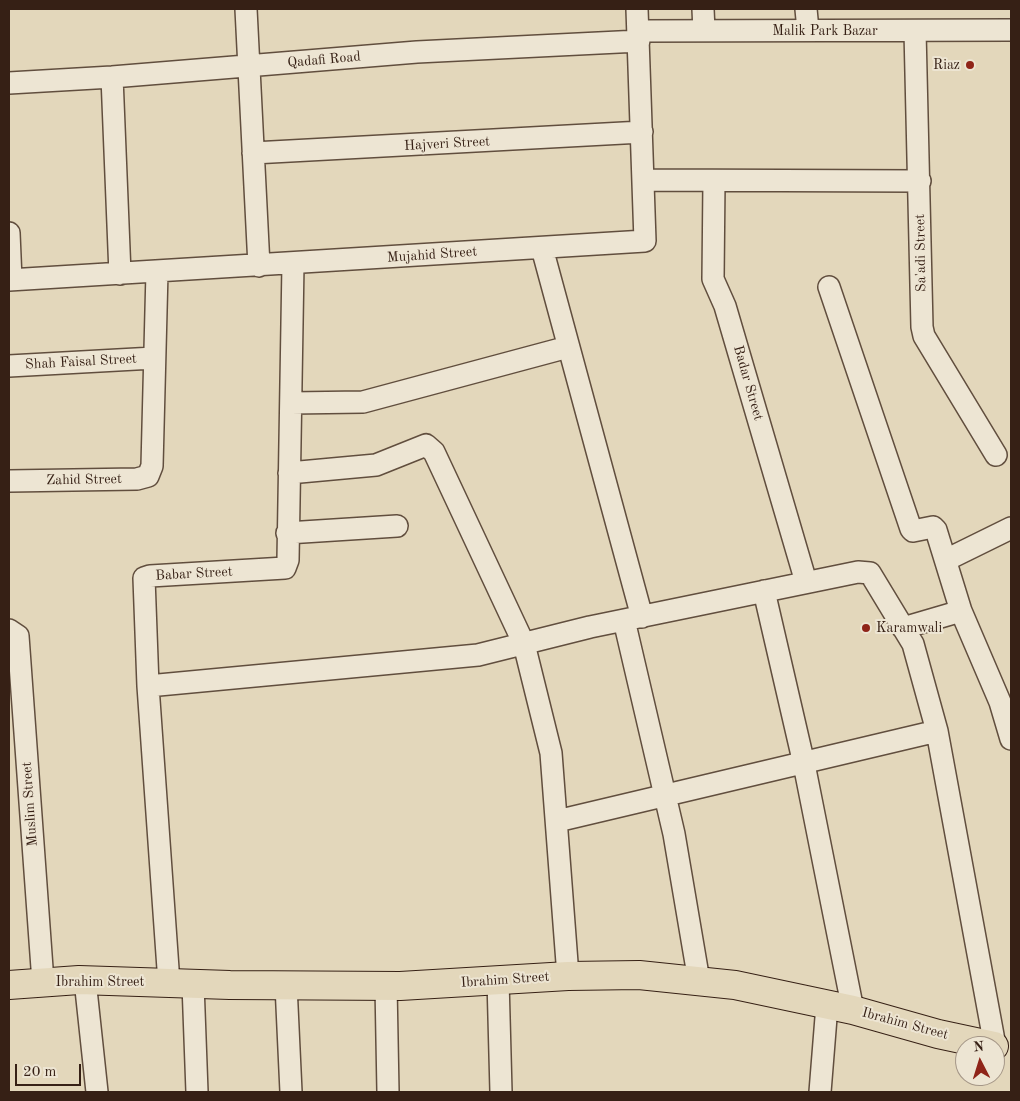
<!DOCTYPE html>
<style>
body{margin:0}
#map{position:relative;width:1020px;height:1101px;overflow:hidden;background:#e3d7bb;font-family:"Old Standard TT",serif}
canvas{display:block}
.frame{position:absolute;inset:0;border:10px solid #362015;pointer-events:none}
.north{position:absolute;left:955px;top:1036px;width:50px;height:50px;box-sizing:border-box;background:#ede5d3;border:1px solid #a49687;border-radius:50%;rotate:355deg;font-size:14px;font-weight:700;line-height:20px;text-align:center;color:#362015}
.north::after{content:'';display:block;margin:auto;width:18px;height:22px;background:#8f2418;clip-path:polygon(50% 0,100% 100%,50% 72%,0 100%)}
.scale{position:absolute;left:15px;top:1064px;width:66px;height:22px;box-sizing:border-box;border:2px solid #362015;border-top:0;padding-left:6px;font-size:15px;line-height:18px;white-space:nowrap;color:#362015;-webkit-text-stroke:4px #ede5d3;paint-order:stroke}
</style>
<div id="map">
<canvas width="1020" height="1101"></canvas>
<div class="frame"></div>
<div class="north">N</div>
<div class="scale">20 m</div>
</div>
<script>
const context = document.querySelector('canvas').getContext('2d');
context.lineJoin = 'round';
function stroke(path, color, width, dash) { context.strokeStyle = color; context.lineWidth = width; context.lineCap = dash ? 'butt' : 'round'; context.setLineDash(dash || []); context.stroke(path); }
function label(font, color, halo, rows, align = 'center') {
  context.font = font + ' "Old Standard TT",serif'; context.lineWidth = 4; context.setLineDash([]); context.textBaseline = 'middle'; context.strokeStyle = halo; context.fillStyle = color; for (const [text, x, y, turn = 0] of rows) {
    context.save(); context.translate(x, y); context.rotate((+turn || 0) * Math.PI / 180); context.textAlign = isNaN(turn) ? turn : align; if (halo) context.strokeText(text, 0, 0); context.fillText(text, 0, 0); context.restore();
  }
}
const minor = new Path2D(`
 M246,9L259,266
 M703,9L704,31
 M806,9L808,30
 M639,31L1011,30
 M915,31L922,327L924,336L996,455
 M112,77L120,274
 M9,83L112,77L417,52L639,41
 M253,153L642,132
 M643,180L920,181
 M714,181L713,279L725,306L806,582
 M9,233L11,280
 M542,248L642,617
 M9,280L645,241L637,9
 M829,287L911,529L913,531L933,527L936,530L961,611
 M9,366L154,358
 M291,403L363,402L568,347
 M289,473L376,465L426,445L434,452L524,644L551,753L568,976
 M9,481L137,479L148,476L152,466L157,272
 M287,533L397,526
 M946,560L1011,528
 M764,591L804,764L853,1010
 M624,620L674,834L699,981
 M903,628L961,611L1000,702L1011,739
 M9,630L18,636L43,982
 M148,686L478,655L590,627L858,572L870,573L913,644L937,731L995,1046
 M557,821L937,731
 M85,980L97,1092
 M498,980L501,1092
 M169,983L148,686L144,578L150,576L285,568L288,560L293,264
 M193,984L197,1092
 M286,985L291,1092
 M386,986L388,1092
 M820,1092L827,1005`);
const major = new Path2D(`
 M9,985L79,980L230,985L400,986L568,976L639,975L735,985L853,1010L938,1034L994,1046`);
const markers = [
 [970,65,5,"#8f2418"],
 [866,628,5,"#8f2418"]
];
const streetNames = [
 ["Malik Park Bazar",825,31],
 ["Qadafi Road",324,60,-5],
 ["Hajveri Street",447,144,-3],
 ["Sa'adi Street",921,253,-91],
 ["Mujahid Street",432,255,-4],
 ["Shah Faisal Street",81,362,-3],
 ["Badar Street",748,383,74],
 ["Zahid Street",84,480,-1],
 ["Babar Street",194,574,-3],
 ["Muslim Street",30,804,-94],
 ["Ibrahim Street",505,980,-4],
 ["Ibrahim Street",100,982],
 ["Ibrahim Street",905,1024,15]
];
const poiNames = [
 ["Riaz",960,65],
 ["Karamwali",876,628,"left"]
];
stroke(minor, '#614e3e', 24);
stroke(major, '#362015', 30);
stroke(minor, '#ede5d3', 21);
stroke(major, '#e3d7bb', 28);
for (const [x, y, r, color] of markers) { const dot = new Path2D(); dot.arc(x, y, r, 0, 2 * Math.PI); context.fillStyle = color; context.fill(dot); stroke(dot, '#ede5d3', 2); }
label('14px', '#362015', '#ede5d3', streetNames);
label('14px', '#362015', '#ede5d3', poiNames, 'right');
</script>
